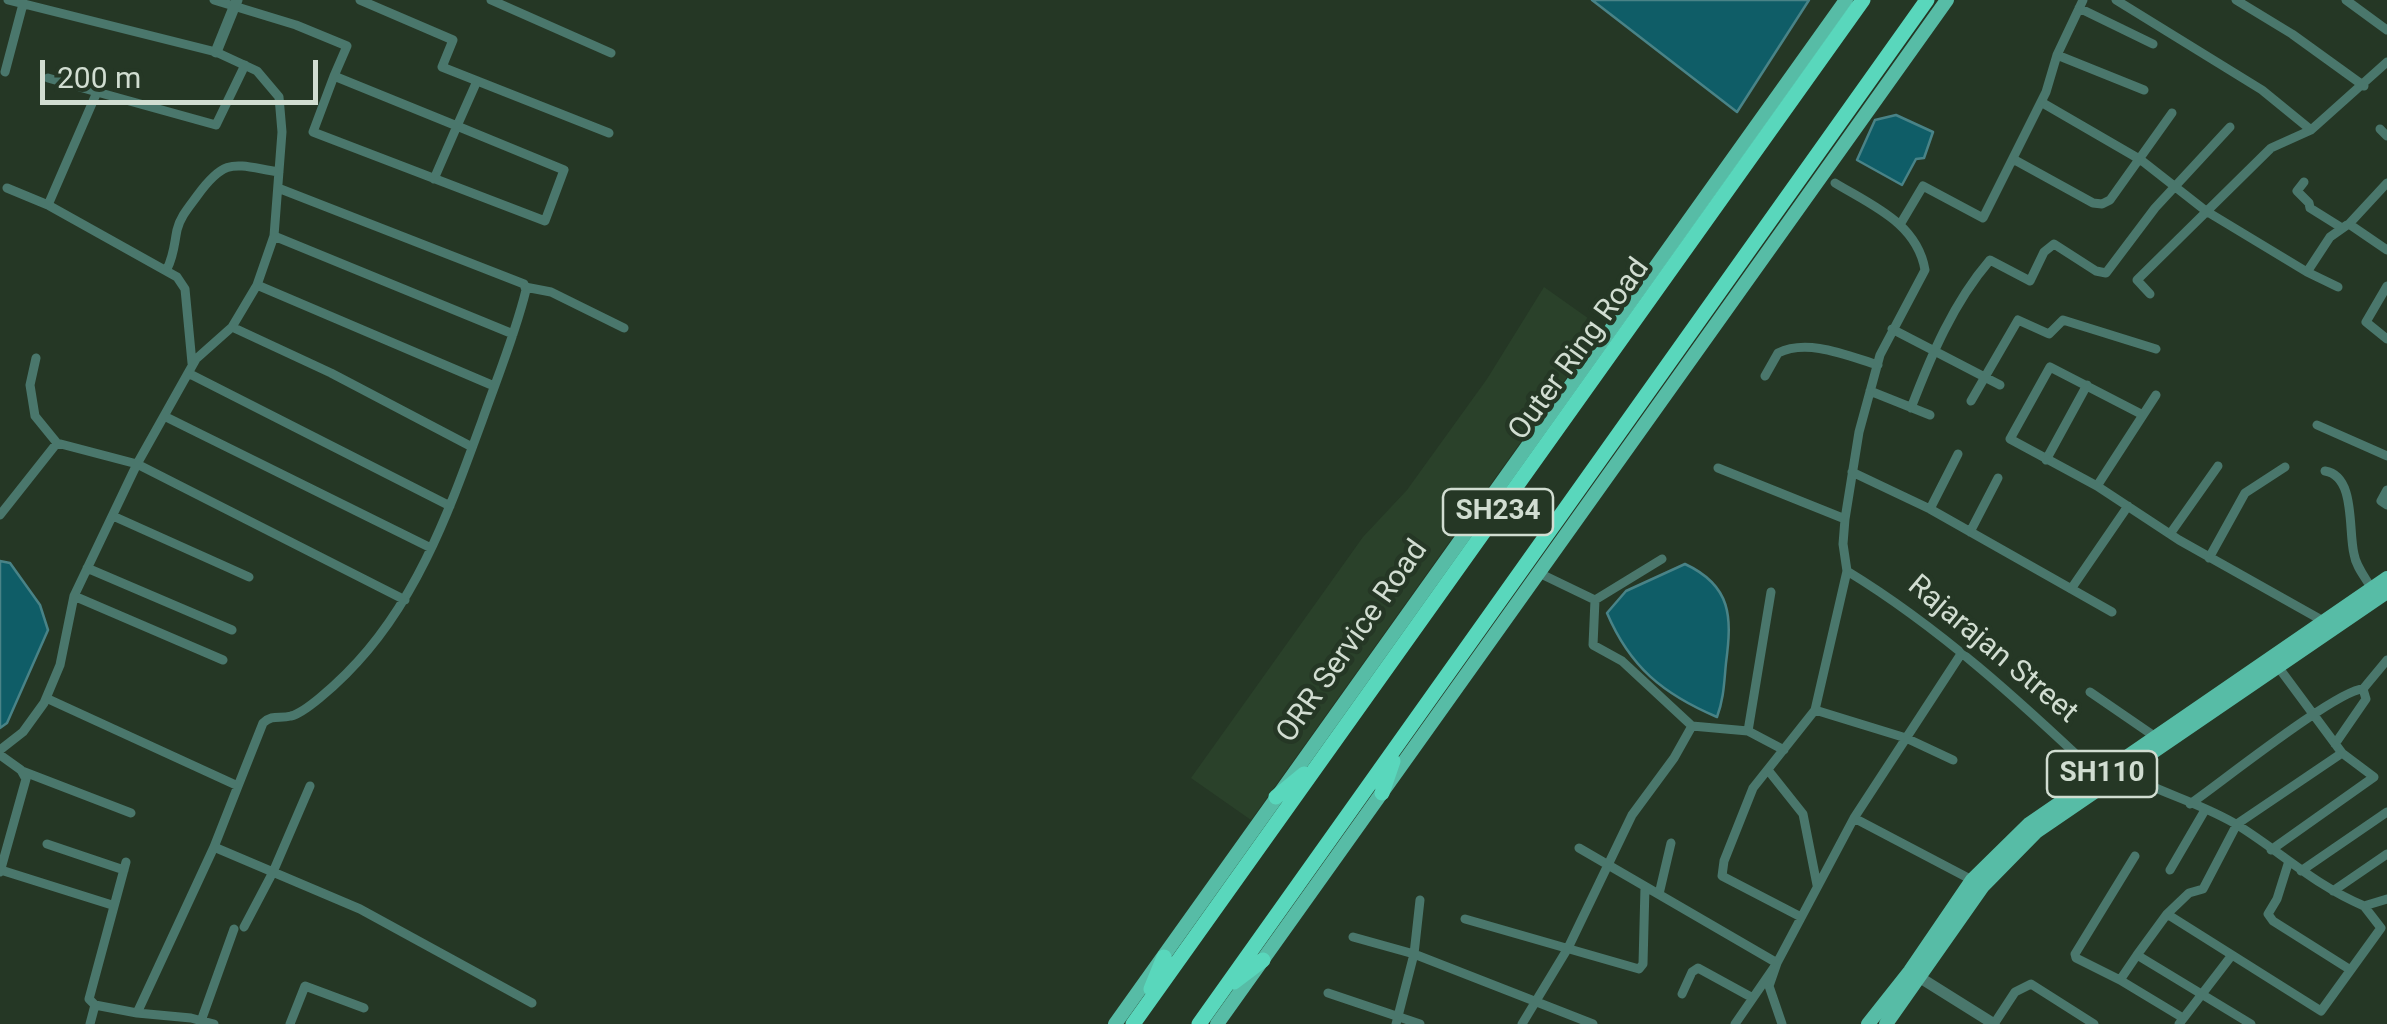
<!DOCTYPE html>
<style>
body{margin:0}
#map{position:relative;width:2387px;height:1024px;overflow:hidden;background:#253725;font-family:Roboto,sans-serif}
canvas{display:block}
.scale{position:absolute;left:40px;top:60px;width:278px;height:45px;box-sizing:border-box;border:5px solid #d1ddd1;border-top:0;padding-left:12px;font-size:30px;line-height:35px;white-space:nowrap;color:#d1ddd1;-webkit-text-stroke:8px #253725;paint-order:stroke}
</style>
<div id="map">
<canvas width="2387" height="1024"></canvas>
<div class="scale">200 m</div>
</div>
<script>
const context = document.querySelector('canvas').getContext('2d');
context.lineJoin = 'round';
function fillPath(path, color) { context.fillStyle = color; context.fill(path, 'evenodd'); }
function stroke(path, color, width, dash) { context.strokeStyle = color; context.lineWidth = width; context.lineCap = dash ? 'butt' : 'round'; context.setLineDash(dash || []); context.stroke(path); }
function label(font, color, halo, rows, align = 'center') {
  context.font = font + ' Roboto,sans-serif'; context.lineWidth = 9; context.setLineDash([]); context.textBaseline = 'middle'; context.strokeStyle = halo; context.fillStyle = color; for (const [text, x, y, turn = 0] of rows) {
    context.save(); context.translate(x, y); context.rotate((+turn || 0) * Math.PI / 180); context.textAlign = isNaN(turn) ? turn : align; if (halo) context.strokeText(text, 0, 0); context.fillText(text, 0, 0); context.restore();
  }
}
const built = new Path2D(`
 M1544,287L1602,328L1251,820L1191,778L1363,537L1407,490L1487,379Z`);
const water = new Path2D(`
 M1592,0H1809L1737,112Z
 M1896,115L1933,132L1924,158L1916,159L1902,185L1857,160L1875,120Z
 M0,561L10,563L40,605L48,630L7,723L0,728Z
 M1685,564C1732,586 1732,617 1726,663C1724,683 1724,698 1717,717C1663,694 1630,667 1607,613L1626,591Z`);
const minor = new Path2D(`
 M214,0L296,25L347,46L334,76L457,126L477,81
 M360,0L453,40L442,67L609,133
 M491,0L611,53
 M2116,0L2262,90L2311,130
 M2236,0L2292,34L2364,86
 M2346,0L2387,30
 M2079,8L2153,44
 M2057,55L2144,90
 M5,72L23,4
 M334,76L313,132L545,221L564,170L457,126L434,179
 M48,78L97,92
 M2041,102L2141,160L2206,211L2307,272L2338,287
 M2380,129L2387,136
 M2013,159L2093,203L2102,204L2110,200L2172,113
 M2304,182L2297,191L2309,203L2310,208L2342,228
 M2387,183L2349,224L2387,250
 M7,188L48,205L177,277L185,289L192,363
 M48,205L97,92L216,125L245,65
 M1901,223L1923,186L1983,218L2046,92L2057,55L2083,0
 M274,236L513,334
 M167,269C174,255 174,245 177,230C180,217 189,207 197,196C226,156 234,165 279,172
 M2307,272L2330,237L2347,225
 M257,285L494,386
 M2387,286L2366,322L2387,339
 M525,287L551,292L624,328
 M2150,294L2137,280L2271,148L2311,130L2387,62
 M232,327L331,373L472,447
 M1892,329L2000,385
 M36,358L30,385L35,416L57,443L137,464L405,600
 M188,373L450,506
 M1765,376L1778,353C1808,338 1848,356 1878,365
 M1870,391L1930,415
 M1971,401L2018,320L2049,334L2063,320L2156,349
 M1911,408C1931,356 1953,303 1990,260L2030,281L2044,252L2054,244L2096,271L2106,273L2155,208L2230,127
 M2143,415L2050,367L2010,439L2097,486L2179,540L2325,622
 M164,416L431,548
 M2317,425L2387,456
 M2046,460L2087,385
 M1718,468L1845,519
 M2325,471C2356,476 2348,530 2354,554C2356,567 2365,577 2372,589
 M1852,472L1930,509L2112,612
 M2097,486L2156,395
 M2387,490L2381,501L2387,505
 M1930,509L1958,454
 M0,515L57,443
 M113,516L249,577
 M1970,532L1998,478
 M2170,534L2218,466
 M2209,558L2245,493L2285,467
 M87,568L232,630
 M1847,571C1939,627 2021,702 2099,776
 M1539,573L1595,600L1662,559
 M2071,589L2128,506
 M74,596L223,660
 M1595,600L1593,645L1622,661L1692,726
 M2363,689L2387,660
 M2090,692L2157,738
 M46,698L238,786L214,847L137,1013L191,1018L214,1024
 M1815,710L1906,738L1953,760
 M1748,731L1784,750
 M0,750L23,732L44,703L60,665L74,596L137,464L196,359L232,327L257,285L274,236L282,132L279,97L257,71L216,52L8,0
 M0,755L21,770L26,779L0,872
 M1768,770L1803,814L1817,885
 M22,771L131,813
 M2124,773C2160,793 2204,804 2239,826C2282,853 2316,886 2364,906L2387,899
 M238,786L263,723C273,714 279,719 291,716C305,713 335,685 346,674C416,605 449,511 482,421C497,378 515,335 526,290L524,284L278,188
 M2190,804C2219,784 2338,689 2363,689L2366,699L2335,744
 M1854,818L1972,880
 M47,844L124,870
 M214,847L360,909L532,1003
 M1579,848L1777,963L1735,1024
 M2271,850L2374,777L2342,753L2279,668
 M2135,856L2075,954L2076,958L2120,980L2137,955L2251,1024
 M2288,864L2277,899L2268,914L2273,921L2349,969
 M1,870L112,905
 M2170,870L2205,810
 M2301,871L2387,812
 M2333,891L2387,854
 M1659,894L1671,843
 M2167,914L2321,1011L2381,928L2364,906
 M1801,917L1722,876L1724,861L1753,788L1815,710L1847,571L1843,544L1845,519L1859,432L1880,355L1925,270C1917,223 1871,205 1835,183
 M1465,919L1639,969L1643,964L1645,887
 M244,927L273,872L310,786
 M1353,937L1414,954L1593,1024
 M2137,955L2167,914L2189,893L2203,889L2237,824L2342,753
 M2120,980L2183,1018
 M1328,993L1420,1024
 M1682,994L1692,972L1698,968L1751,997
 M95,1005L89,999L126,862
 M201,1021L234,929
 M90,1024L95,1005L137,1013
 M290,1024L305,986L364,1008
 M1396,1024L1414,954L1420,900
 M1522,1024L1568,948L1632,815L1674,758L1692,726L1748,731L1771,592
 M1782,1024L1769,986L1777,963L1854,818L1961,654
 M1994,1024L2015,992L2031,984L2094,1024
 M2179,1024L2232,955`);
const tertiary = new Path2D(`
 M216,52L237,0
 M1919,977L1994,1024`);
const primary = new Path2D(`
 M1115,1024L1846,0
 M1217,1024L1947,0
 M1868,1024L1910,971L1972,880L2029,824L2387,578
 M1886,1024L1983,886L2036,832L2387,592`);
const motorway = new Path2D(`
 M1382,793L1393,761
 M1276,797L1304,774
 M1234,982L1263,960
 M1151,989L1164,957
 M1133,1024L1863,0
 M1199,1024L1927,0`);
const shields = [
 [1498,512,110],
 [2102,774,110]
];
const shieldNames = [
 ["SH234",1498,512],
 ["SH110",2102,774]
];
const streetNames = [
 ["Outer Ring Road",1580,350,-54],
 ["ORR Service Road",1353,642,-55],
 ["Rajarajan Street",1992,650,40]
];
fillPath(built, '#2a412a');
fillPath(water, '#0f5d67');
stroke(water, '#498387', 2.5);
stroke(minor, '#4a776c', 9);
stroke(tertiary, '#4a776c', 11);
stroke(primary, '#57bca6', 14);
stroke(motorway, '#59d7bc', 15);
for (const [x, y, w] of shields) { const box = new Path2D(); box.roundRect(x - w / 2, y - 23, w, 46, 8); context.fillStyle = '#253725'; context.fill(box); stroke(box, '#d1ddd1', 2.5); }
label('bold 28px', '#d1ddd1', null, shieldNames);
label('30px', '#d1ddd1', '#253725', streetNames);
</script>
